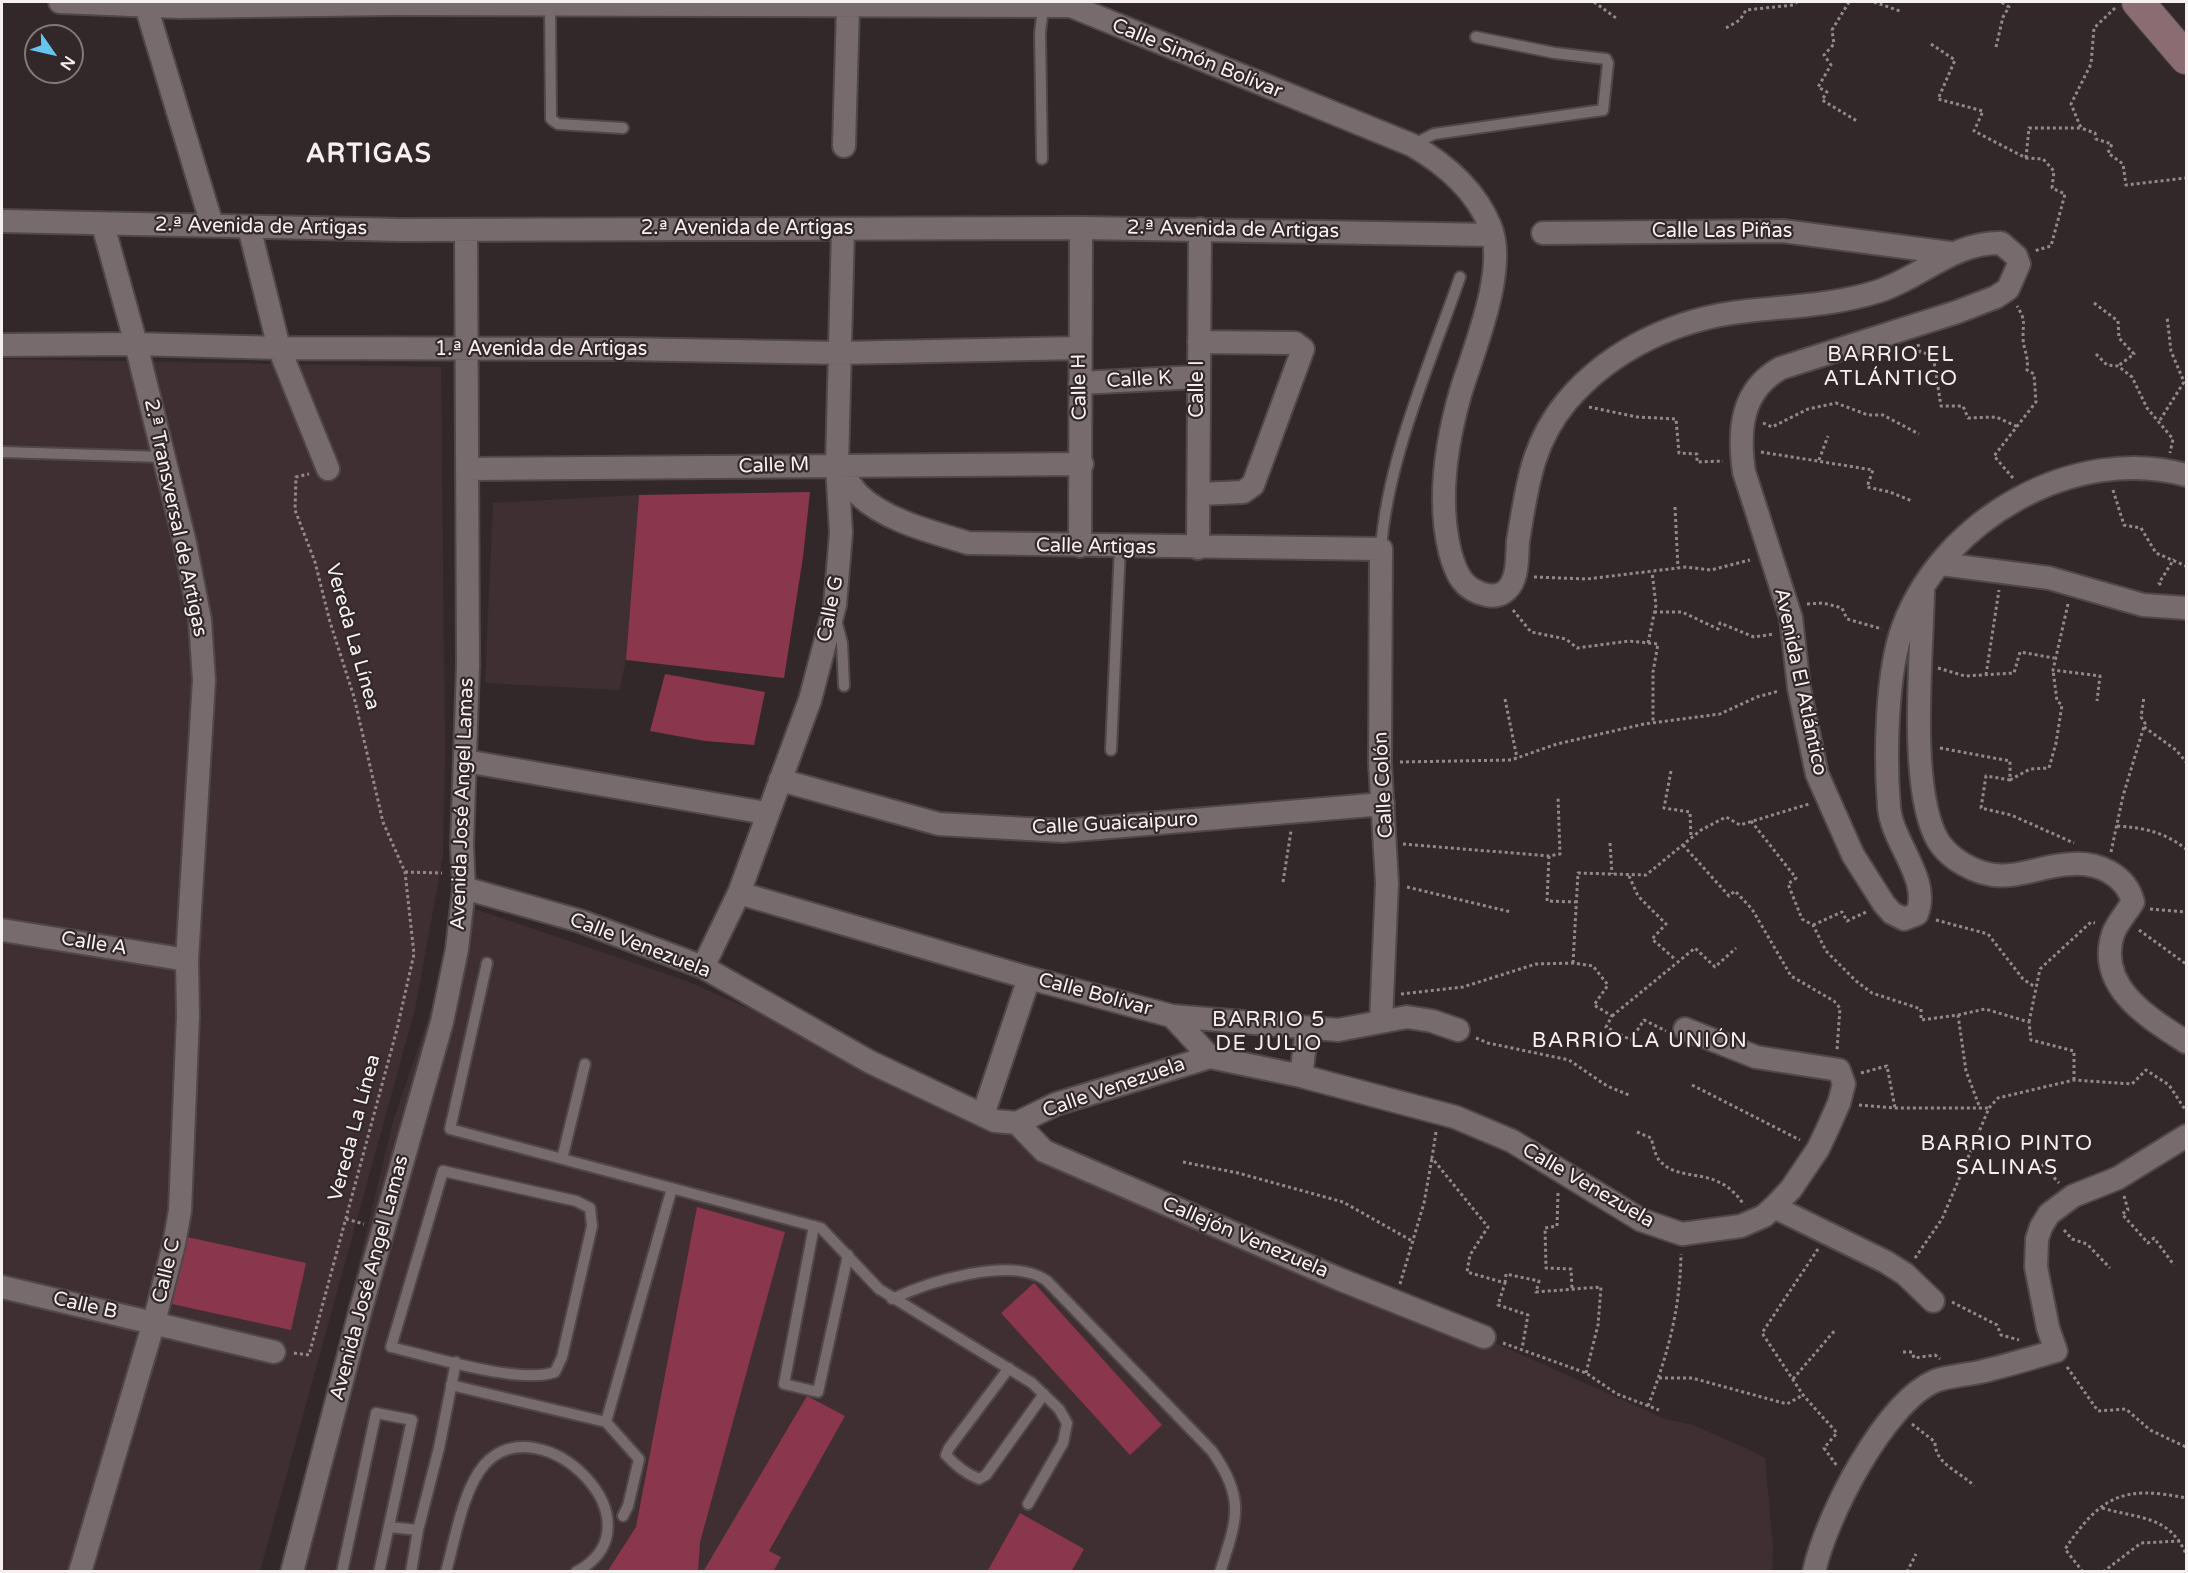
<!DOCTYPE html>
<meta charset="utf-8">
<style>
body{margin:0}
#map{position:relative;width:2188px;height:1573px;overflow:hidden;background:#32282a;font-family:"Varela Round",sans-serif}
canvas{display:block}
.frame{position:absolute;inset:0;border:3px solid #f7f0f1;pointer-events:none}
.north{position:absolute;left:24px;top:24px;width:60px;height:60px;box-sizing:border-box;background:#32282a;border:2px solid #81787a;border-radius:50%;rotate:124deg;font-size:16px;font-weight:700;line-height:24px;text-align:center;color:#f7f0f1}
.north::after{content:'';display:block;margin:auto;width:21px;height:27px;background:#65c5ef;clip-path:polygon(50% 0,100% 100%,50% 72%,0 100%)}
</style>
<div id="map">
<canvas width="2188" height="1573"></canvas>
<div class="frame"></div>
<div class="north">N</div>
</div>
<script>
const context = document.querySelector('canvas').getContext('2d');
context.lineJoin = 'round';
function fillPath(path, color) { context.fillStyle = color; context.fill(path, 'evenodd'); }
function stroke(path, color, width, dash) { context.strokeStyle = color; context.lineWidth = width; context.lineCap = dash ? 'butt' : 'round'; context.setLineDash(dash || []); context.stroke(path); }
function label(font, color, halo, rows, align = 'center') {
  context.font = font + ' "Varela Round",sans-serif'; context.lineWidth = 4.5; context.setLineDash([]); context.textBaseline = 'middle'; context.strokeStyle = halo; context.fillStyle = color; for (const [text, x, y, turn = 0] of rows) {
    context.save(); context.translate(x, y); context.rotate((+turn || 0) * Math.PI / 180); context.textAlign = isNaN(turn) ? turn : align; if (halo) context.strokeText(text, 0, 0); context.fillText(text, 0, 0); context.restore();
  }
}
const built = new Path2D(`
 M2,359L441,367L445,753L443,856L415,1009L260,1571H2Z
 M639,495L626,660L619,690L485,683L493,503Z
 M466,906L687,981L1665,1419L1693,1425L1745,1448L1765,1458L1773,1547L1772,1572H284L393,1122Z`);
const building = new Path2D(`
 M810,492L803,557L784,678L626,660L639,495Z
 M665,674L765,692L754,745L705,741L650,731Z
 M697,1207L785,1232L700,1542L698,1572H607L636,1527Z
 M187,1237L306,1263L291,1330L172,1304Z
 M1034,1283L1162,1425L1130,1455L1001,1313Z
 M807,1396L845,1416L769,1551L781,1557L773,1572H703Z
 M1020,1513L1084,1549L1071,1572H987Z`);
const path = new Path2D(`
 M1594,2L1616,18
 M1849,2L1832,30L1834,44L1824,55L1831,65L1818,87L1827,92L1822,100L1857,121
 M1874,2L1900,11
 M2115,8L2094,28L2091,64L2071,104L2081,128L2095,133L2096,139L2112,144L2108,153L2123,164L2126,185L2186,178
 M1726,28L1740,20L1746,10L1793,5L1797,2
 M1931,44L1955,60L1938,99L1983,111L1974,131L2026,158L2043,159L2054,171L2052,188L2065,194L2051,246L2034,251
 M1996,47L2003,17L2009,7L2001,2
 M2026,158L2029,128H2081
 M2094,303L2118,321L2119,338L2134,354L2118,366
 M1918,344L1920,352L1933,355L1941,406H1963L1968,418L1996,417L2018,427
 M2096,354L2107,365L2118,366L2132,377L2147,408L2173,439L2170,453
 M1589,407L1637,417L1676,419L1679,453L1697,454V462L1723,461
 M2160,420L2184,382L2171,351L2167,316
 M1763,423L1772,427L1808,409L1836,403L1868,415H1883L1919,434
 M1761,452L1873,470L1867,487L1890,492L1912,501
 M1819,460L1828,436
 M2013,478L1994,456L2036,402L2034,374L2027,370C2029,356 2023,349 2023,337C2023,321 2026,321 2017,306
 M2113,490L2124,525L2141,528L2156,553L2186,566
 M1675,507L1678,568
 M1534,577L1587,579L1686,567L1711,570L1750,560
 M2161,585L2159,583L2174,559
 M1807,604L1823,603L1842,608L1847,619L1882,629
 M2068,604L2053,670L2100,676L2097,701
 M1513,610L1531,632L1566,639L1577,648L1629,641L1658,644L1653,672V723
 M1654,612H1682L1718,629L1720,623L1754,637L1774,634
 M1648,643L1656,605L1652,572
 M1938,668L1965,676L2014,673L2020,652L2054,658
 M1986,675L1999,590
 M1505,699L1517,758
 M2144,727L2176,750L2186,762
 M1940,748L2010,761V780L1986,776L1981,808L2011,815L2074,843
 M1400,762L1511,760L1557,744L1644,724L1720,714L1757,697L1779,691
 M1671,771L1664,808L1690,812L1691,837
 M2010,780L2030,769L2049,768L2056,743L2062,705L2057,701L2053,670
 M1751,821L1796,878L1788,884L1802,919L1813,925L1826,951L1856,981L1872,993L1921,1009V1020L1958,1015L1966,1071L1980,1108
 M2117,826C2145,828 2164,832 2186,849
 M1610,843L1612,874
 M1403,844L1549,856L1560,854L1558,797
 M1683,845L1729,896L1735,891L1752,909L1791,976L1834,1001L1840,1008L1837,1050
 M2111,852L2123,796L2145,723L2141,717L2144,697
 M1549,856L1547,901L1575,902
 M405,872L442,873
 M1629,876L1638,896L1666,924L1652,939L1676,960
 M1283,882L1291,831
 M1407,887L1511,912
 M2150,909L2186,912
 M1936,920L1988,934L2023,979L2035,987
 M1813,925L1842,912L1847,921L1866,912
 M2139,930L2186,964
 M1573,963L1578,873L1646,875L1701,830L1726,817L1740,825L1809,804
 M1401,994L1463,987L1536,964L1573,963L1593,966L1608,985L1594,1005L1612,1016L1606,1027L1631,1040L1644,1020L1666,1031
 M1958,1015L1985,1009L2029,1022L2031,1040L2074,1051V1080
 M1612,1016L1695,948L1715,967L1736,948
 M2029,1022L2040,969L2091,922L2095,923
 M1476,1038L1488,1043L1569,1060L1607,1086L1629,1095
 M1861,1073L1887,1066L1895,1108
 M1692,1085L1800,1140
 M1859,1105L1895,1108H1989
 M1436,1132L1432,1158L1488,1227L1470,1255L1467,1272L1505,1283L1498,1305L1528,1315L1522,1349
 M1637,1132L1651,1138C1653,1144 1655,1155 1659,1160C1680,1185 1717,1163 1744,1205
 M1183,1162L1238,1173L1343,1202L1414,1242
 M2042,1164L2059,1183
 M1558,1193L1557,1226L1545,1228L1546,1268L1571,1269L1572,1289
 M2124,1196L2128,1210L2122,1214L2148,1243L2154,1238L2174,1265
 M346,1219L364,1224
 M2064,1230L2072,1239L2087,1244L2110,1268
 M1818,1249L1762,1333L1803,1395L1837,1433L1824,1448L1837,1466
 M1915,1258L1942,1219L1989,1108L1998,1098L2074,1080L2132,1084L2146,1070L2169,1085L2186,1111
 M1505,1283L1506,1274L1539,1281L1536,1292L1601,1287L1598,1325L1586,1373
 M1400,1284L1424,1203L1432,1158
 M1952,1302L1997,1325L2001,1335L2019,1340
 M1503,1343L1586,1373L1617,1394L1659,1410
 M1903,1352H1912L1914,1358L1935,1355L1940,1359
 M294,1353L309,1355L397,1029L414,954L405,872L383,822L354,697L330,622L315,562L295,510L296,477L309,474
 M2067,1367L2098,1411L2126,1409L2150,1430L2186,1447
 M1659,1378H1692L1787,1404L1803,1395
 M1793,1379L1836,1329
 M1648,1406C1668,1354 1680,1310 1681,1254
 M1912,1424L1935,1442C1935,1465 1960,1471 1974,1486
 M2102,1508C2139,1519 2169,1515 2186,1554
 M1907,1572L1916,1554
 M2083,1572L2065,1549C2101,1496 2123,1485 2186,1498
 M2103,1572L2141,1543L2180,1541`);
const service = new Path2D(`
 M550,5L551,119L558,124L623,128
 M1412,145L1434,134L1603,110L1608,63L1606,59L1555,53L1476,37
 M1042,159L1040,33L1043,8
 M2,452L163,457
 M1381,549C1387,460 1431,361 1460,277
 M836,620L842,643L844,686
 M1111,750L1120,547
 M487,963L450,1129L821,1228L879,1289L1032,1383L1059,1409L1067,1423L1063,1443L1028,1504
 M562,1159L585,1064
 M443,1171L576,1201L590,1208L592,1226L562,1357L555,1372C520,1385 429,1356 391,1347Z
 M814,1226L784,1384L818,1392L848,1255
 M892,1299C928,1282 1012,1255 1047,1281L1212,1451C1246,1499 1237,1519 1220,1572
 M1009,1368L949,1448L946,1455C955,1465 967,1474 979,1479L986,1475L1044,1394
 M451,1385L606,1422L639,1459L628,1506L623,1516
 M606,1422L672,1188
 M389,1527L418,1530
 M342,1572L376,1413L412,1420L379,1572
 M411,1572L418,1530L439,1448L456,1362
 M446,1572C455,1540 463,1488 485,1464C542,1403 666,1524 576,1572`);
const minor = new Path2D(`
 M60,2L180,7L391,4L1071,6L1412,145C1445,164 1475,189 1490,226C1508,268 1474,349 1461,391C1446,443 1437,499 1450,552C1456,574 1463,590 1487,595C1500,598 1510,590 1514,578C1518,567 1517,553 1518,541C1527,488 1531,444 1567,401C1612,348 1679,318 1747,311C1791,306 1836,305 1879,291C1922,277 1953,242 2001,243L2016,256L2019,264L2008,289L1996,297L1957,312L1781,368C1741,390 1738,430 1744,472L1791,618L1799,688L1817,774L1853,855L1884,904L1892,913L1904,919L1917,914C1931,879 1892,843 1889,807C1885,758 1886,673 1903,627C1943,519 2075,444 2186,475
 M146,6L212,225
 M844,146L848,6
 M2,221L401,230L1081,228L1492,235
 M249,227L279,348L328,469
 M1543,233L1783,231L1950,253
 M1199,342L1295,343L1303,349L1253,485L1243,492L1200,494
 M2,345L136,344L279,348L623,349L840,353L1080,348
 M1080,383L1198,377
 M837,465C844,474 851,487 859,495C886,521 933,532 968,543L1381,549L1380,763L1387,883L1381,1021
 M467,469L1082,464
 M1080,546L1081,228
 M1198,548L1200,229
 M1941,564L2049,578L2143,605L2186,608
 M1923,591C1922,655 1909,779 1935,835C1941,848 1951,857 1963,864C2006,889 2029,866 2072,864C2098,862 2126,875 2133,902C2127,912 2117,923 2113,934C2096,987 2149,1018 2186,1042
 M465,761L766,813
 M780,780L939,824L1063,831L1383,804
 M464,888L580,921L703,967L870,1062L995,1121L1017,1123L1056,1104L1210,1057L1301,1076L1455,1117L1512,1141L1641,1220L1682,1234L1741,1226L1764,1216L1774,1207L1791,1189L1818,1149L1827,1130L1839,1103L1844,1084L1839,1070L1756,1057L1685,1029
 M739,893L1029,978L1172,1016L1338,1030L1407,1017L1432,1021L1458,1030
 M2,930L187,960
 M703,967L739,893L810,700L835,605L841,533L837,465L843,229
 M1172,1016L1210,1057
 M1301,1076L1307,1029
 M983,1115L1029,978
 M1017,1123L1044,1151L1339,1279L1484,1337
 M1774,1207L1886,1262L1905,1274L1933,1301
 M2,1287L274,1352
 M80,1572L154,1322L174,1244L180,1211L188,1016L187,960L204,680L200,620L185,543L136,344L103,225
 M292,1572L360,1312L442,1022L457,949L464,888L462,846L468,665L466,230
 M1814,1572C1825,1519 1884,1403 1935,1381C1949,1376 1966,1375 1980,1372C2006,1366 2031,1358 2056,1351L2048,1328L2036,1267L2037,1239L2041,1227L2049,1214L2073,1196L2118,1178L2186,1136`);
const secondary = new Path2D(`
 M2138,2L2186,58`);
const streetNames = [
 ["Calle Simón Bolívar",1197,59,22],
 ["2.ª Avenida de Artigas",261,227,1],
 ["2.ª Avenida de Artigas",747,229],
 ["2.ª Avenida de Artigas",1233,230,1],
 ["Calle Las Piñas",1722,232],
 ["1.ª Avenida de Artigas",541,350],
 ["Calle K",1139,380,-3],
 ["Calle H",1080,387,-91],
 ["Calle I",1198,389,-90],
 ["Calle M",774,466,-2],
 ["2.ª Transversal de Artigas",175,518,78],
 ["Calle Artigas",1096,547,1],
 ["Calle G",831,609,-79],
 ["Vereda La Línea",352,637,74],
 ["Avenida El Atlántico",1800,682,78],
 ["Calle Colón",1384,785,-93],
 ["Avenida José Angel Lamas",463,804,-88],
 ["Calle Guaicaipuro",1115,824,-3],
 ["Calle A",94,944,9],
 ["Calle Venezuela",640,946,21],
 ["Calle Bolívar",1095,995,15],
 ["Calle Venezuela",1114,1088,-19],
 ["Vereda La Línea",355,1128,-75],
 ["Calle Venezuela",1588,1186,30],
 ["Callejón Venezuela",1245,1238,23],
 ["Calle C",167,1271,-77],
 ["Avenida José Angel Lamas",370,1278,-75],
 ["Calle B",85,1306,13]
];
const neighbourhoodNames = [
 ["BARRIO EL",1891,355],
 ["ATLÁNTICO",1891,379],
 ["BARRIO 5",1269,1020],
 ["DE JULIO",1269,1044],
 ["BARRIO LA UNIÓN",1640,1041],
 ["BARRIO PINTO",2007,1144],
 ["SALINAS",2007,1168]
];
const districtNames = [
 ["ARTIGAS",369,155]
];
fillPath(built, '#402f32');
fillPath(building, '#8a374e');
stroke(service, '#4f4748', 14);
stroke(minor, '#4f4748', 26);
stroke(secondary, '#4f4748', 34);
stroke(path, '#92898b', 3, [3, 3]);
stroke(service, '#776b6d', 10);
stroke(minor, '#776b6d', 22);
stroke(secondary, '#8b6c72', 32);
label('20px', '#f7f0f1', '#32282a', streetNames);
context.letterSpacing = '1.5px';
label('21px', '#f7f0f1', '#32282a', neighbourhoodNames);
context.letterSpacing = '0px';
context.letterSpacing = '1.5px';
label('bold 26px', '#f7f0f1', '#32282a', districtNames);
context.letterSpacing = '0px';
</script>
